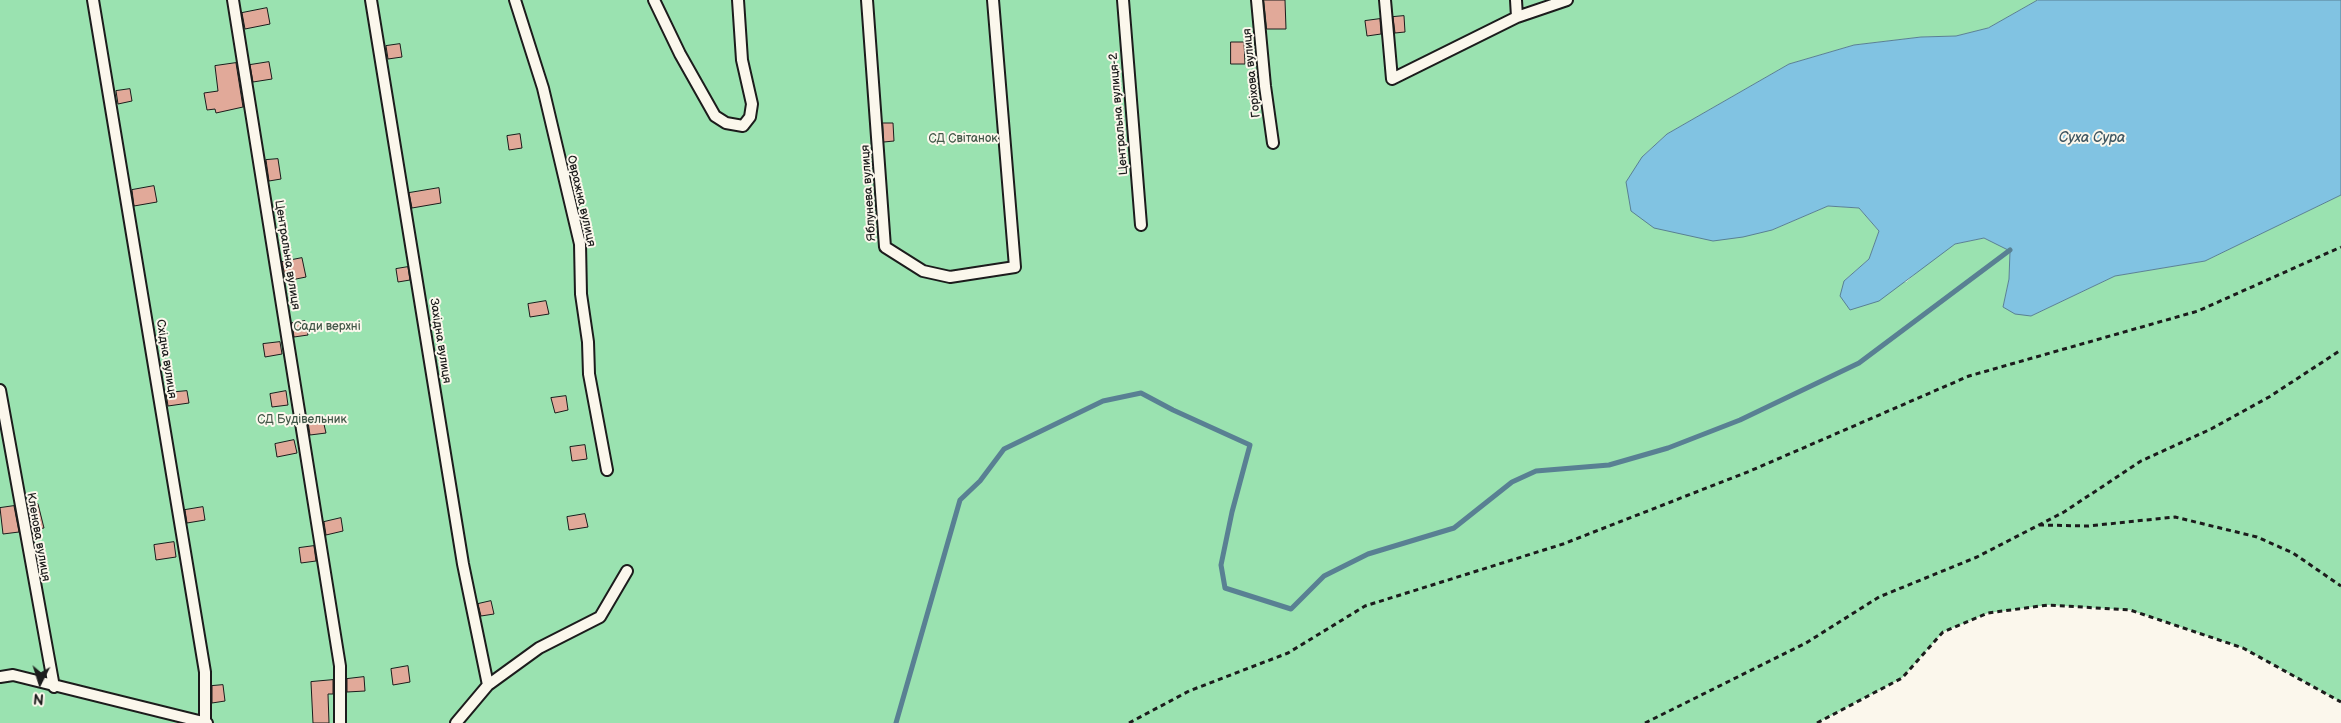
<!DOCTYPE html>
<meta charset="utf-8">
<style>
body{margin:0}
#map{position:relative;width:2341px;height:723px;overflow:hidden;background:#fbf7ec;font-family:"Balsamiq Sans",sans-serif}
canvas{display:block}
.north{position:absolute;left:15px;top:658px;width:50px;height:50px;-webkit-text-stroke:4px #fbf7ec;paint-order:stroke;rotate:185deg;font-size:14px;font-weight:700;line-height:20px;text-align:center;color:#1c1c1c}
.north::after{content:'';display:block;margin:auto;width:18px;height:22px;background:#1c1c1c;clip-path:polygon(50% 0,100% 100%,50% 72%,0 100%)}
</style>
<div id="map">
<canvas width="2341" height="723"></canvas>
<div class="north">N</div>
</div>
<script>
const context = document.querySelector('canvas').getContext('2d');
context.lineJoin = 'round';
function fillPath(path, color) { context.fillStyle = color; context.fill(path, 'evenodd'); }
function stroke(path, color, width, dash) { context.strokeStyle = color; context.lineWidth = width; context.lineCap = dash ? 'butt' : 'round'; context.setLineDash(dash || []); context.stroke(path); }
function label(font, color, halo, rows, align = 'center') {
  context.font = font + ' "Balsamiq Sans",sans-serif'; context.lineWidth = 4; context.setLineDash([]); context.textBaseline = 'middle'; context.strokeStyle = halo; context.fillStyle = color; for (const [text, x, y, turn = 0] of rows) {
    context.save(); context.translate(x, y); context.rotate((+turn || 0) * Math.PI / 180); context.textAlign = isNaN(turn) ? turn : align; if (halo) context.strokeText(text, 0, 0); context.fillText(text, 0, 0); context.restore();
  }
}
const green = new Path2D(`
 M0,0H2038L1988,28L1956,36L1921,37L1854,45L1789,64L1667,134L1642,157L1772,230L1828,206L1859,208L1879,231L1869,259L1844,281L1906,282L1928,262L1955,244L1984,238L2010,250L2009,279L2003,307L2031,316L2115,276L2205,261L2341,195V702L2243,648L2130,610L2048,605L1988,613L1943,632L1902,678L1817,723H0Z`);
const water = new Path2D(`
 M2038,0H2341V195L2205,261L2115,276L2031,316L2015,314L2003,307L2009,279L2010,251L1984,238L1955,244L1879,301L1850,310L1840,296L1844,281L1869,259L1879,231L1859,208L1828,206L1772,230L1743,237L1713,241L1654,228L1631,211L1626,182L1642,157L1667,134L1789,64L1854,45L1921,37L1956,36L1988,28Z`);
const stream = new Path2D(`
 M896,723L960,500L980,481L1004,449L1103,401L1141,393L1173,410L1250,445L1232,512L1221,565L1225,588L1291,609L1324,576L1368,554L1454,528L1512,482L1536,471L1609,465L1668,448L1740,420L1859,363L2010,250`);
const building = new Path2D(`
 M1264,0H1285L1286,29H1267Z
 M267,8L270,24L245,29L242,13Z
 M1404,16L1405,32L1395,33L1393,17Z
 M1380,19L1381,34L1367,36L1365,21Z
 M1231,42H1244L1245,64H1231Z
 M400,44L402,57L388,59L386,46Z
 M269,62L272,79L253,82L250,65Z
 M236,63L243,107L216,113L215,109L207,110L204,93L218,91L215,66Z
 M130,89L132,101L118,104L116,91Z
 M883,123H893L894,141L884,142Z
 M520,134L522,148L509,150L507,136Z
 M278,159L281,179L269,181L266,160Z
 M154,186L157,202L134,206L132,190Z
 M439,188L441,203L412,208L409,193Z
 M302,258L306,277L286,281L282,262Z
 M408,267L410,280L398,282L396,269Z
 M546,301L549,314L530,317L528,304Z
 M305,321L308,335L294,337L292,323Z
 M280,342L282,354L265,357L263,344Z
 M187,391L189,403L168,406L166,393Z
 M286,391L288,405L272,407L270,394Z
 M566,396L568,410L555,413L551,398Z
 M323,420L326,433L310,435L308,422Z
 M294,440L297,453L277,457L275,444Z
 M585,445L587,459L572,461L570,447Z
 M38,504L44,528L32,530L28,505Z
 M14,506L19,532L3,534L0,508Z
 M203,507L205,520L187,523L185,510Z
 M585,514L588,527L569,530L567,517Z
 M341,518L343,531L326,535L324,522Z
 M174,542L176,557L156,560L154,545Z
 M314,546L316,561L301,563L299,548Z
 M491,601L494,614L481,616L478,604Z
 M408,666L410,682L393,685L391,669Z
 M364,677L365,691L347,692V679Z
 M333,680V694H328L329,723H313L311,682Z
 M223,685L225,701L212,703V686Z`);
const path = new Path2D(`
 M2039,525L2088,526L2175,517L2257,537L2293,553L2341,586
 M1129,723L1189,691L1288,653L1365,606L1563,544L1750,471L1969,376L2198,311L2341,247
 M1645,723L1806,643L1879,597L1977,557L2064,512L2141,461L2211,429L2269,397L2341,350
 M1817,723L1902,678L1943,632L1988,613L2048,605L2130,610L2243,648L2341,702`);
const service = new Path2D(`
 M93,0L205,672V722
 M233,0L340,666V723
 M371,0L463,564L488,685
 M515,0L543,88L580,244L581,294L588,342L589,374L607,470
 M654,0L680,54L715,116L726,123L743,126L750,117L752,104L742,60L738,0
 M867,0L885,247L923,271L950,277L1015,267L993,0
 M1123,0L1141,225
 M1257,0L1265,86L1273,143
 M1385,0L1392,79L1517,17L1567,0
 M1516,0L1517,17
 M0,390L54,687
 M0,677L13,675L207,723
 M456,723L488,685L539,648L600,617L627,571`);
const streetNames = [
 ["Горіхова вулиця",1252,73,-96],
 ["Центральна вулиця-2",1119,114,-95],
 ["Яблунева вулиця",869,193,-94],
 ["Овражна вулиця",581,201,77],
 ["Центральна вулиця",287,255,81],
 ["Західна вулиця",440,341,81],
 ["Східна вулиця",166,359,81],
 ["Кленова вулиця",38,537,80]
];
const parkNames = [
 ["СД Світанок",963,139],
 ["Сади верхні",327,327],
 ["СД Будівельник",302,420]
];
const waterNames = [
 ["Суха Сура",2092,138]
];
fillPath(green, '#9ae2b0');
fillPath(water, '#81c3e2');
stroke(water, '#598093', 1);
stroke(stream, '#598093', 5);
fillPath(building, '#e1a999');
stroke(building, '#1c1c1c', 1);
stroke(service, '#1c1c1c', 14);
stroke(path, '#1c1c1c', 3, [5, 4]);
stroke(service, '#fbf7ec', 10);
label('12px', '#1c1c1c', '#fbf7ec', streetNames);
label('12px', '#425748', '#fbf7ec', parkNames);
label('italic 14px', '#3f5661', '#fbf7ec', waterNames);
</script>
